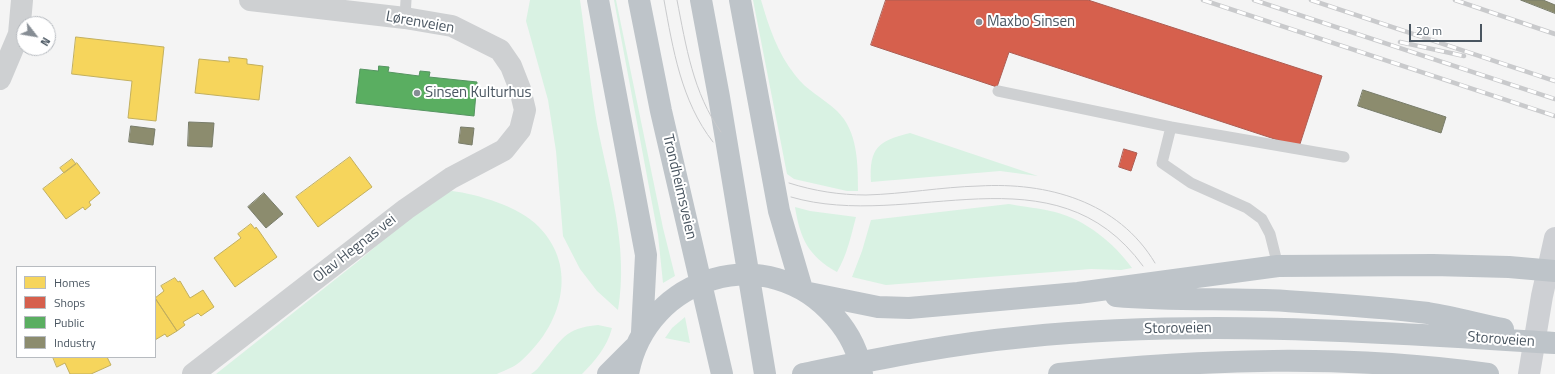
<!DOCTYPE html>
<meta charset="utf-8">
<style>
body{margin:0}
#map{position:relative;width:1555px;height:374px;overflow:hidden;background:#f4f4f4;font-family:"Titillium Web",sans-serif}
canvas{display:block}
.legend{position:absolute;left:16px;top:266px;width:140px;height:92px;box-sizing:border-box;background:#fff;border:1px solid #b7bbc0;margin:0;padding:5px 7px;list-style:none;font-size:12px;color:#4a5661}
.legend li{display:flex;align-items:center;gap:8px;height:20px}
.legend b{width:20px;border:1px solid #b7bbc0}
.north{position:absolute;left:16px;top:16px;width:40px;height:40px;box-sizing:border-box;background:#fff;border:1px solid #b7bbc0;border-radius:50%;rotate:121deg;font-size:11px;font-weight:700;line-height:16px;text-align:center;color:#4a5661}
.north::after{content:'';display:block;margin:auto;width:14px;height:18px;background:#868d94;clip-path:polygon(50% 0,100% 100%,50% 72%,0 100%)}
.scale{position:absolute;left:1409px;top:24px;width:73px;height:18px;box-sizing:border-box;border:2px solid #4a5661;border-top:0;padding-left:5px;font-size:12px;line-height:14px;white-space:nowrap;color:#4a5661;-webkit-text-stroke:3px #fff;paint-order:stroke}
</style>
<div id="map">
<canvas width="1555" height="374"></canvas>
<ul class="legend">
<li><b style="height:11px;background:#f6d55c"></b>Homes</li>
<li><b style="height:11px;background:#d6604d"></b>Shops</li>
<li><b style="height:11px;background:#5aae61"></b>Public</li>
<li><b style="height:11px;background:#8c8c6e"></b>Industry</li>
</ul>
<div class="north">N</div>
<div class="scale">20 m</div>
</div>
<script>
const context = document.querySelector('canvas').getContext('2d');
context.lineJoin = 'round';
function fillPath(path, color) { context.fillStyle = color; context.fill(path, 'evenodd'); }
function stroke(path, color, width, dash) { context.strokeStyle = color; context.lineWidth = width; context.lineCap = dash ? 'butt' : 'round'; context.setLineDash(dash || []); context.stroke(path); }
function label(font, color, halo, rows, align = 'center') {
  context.font = font + ' "Titillium Web",sans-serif'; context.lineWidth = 4; context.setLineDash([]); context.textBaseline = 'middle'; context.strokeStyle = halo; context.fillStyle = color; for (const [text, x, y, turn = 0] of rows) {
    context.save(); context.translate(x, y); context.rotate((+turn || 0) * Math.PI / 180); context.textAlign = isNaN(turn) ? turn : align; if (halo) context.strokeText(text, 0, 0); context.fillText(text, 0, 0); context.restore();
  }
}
const green = new Path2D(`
 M530,0H580C586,41 590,83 597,124C609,185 629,247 618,310L597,291L580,269L563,236L556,151L548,100L526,21Z
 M614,0H616L663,228L675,276L663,283L658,235Z
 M753,0H761C769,27 777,52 795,75C806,90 823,98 837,111C858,131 858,164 858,191H847L794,179L787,174Z
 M910,133L1038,176L1000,171L871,182C869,148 878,141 910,133Z
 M452,191C477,194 520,207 538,226C580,268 561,326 521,361C515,367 505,370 497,374H216L361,259L434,196Z
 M1009,204C1024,207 1040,208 1055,212C1086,220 1114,243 1132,268L1121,270L1091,269L886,285L852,277L862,251L871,220Z
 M795,207L810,211L856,217C851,236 847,255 837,272C808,256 800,238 795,207Z
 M685,317L690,343L665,338L672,328Z
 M598,325L612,328C607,347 595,361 582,374H531C536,371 539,367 542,363C562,340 564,328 598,325Z`);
const homes = new Path2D(`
 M76,37L164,47L156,121L128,118L132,81L72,74Z
 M229,57L247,59V64L263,66L259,100L195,93L199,59L229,62Z
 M350,157L372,187L318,227L296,197Z
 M72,159L76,164L64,173L60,168Z
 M77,163L100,193L89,202L91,205L85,210L83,207L66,219L43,189Z
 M251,224L255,229L256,227L259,231L277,257L235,287L214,258L241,238L238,234Z
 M175,278L178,282L180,281L190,298L203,290L214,307L201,316L198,313L183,322L185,325L177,331L155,298L164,291L161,286Z
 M155,298L177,331L167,337L165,334L155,340Z
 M53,357H107L111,365L91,374H70L65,363L57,367Z`);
const shops = new Path2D(`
 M886,0H1088L1322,76L1299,147L1009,52L997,87L871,45Z
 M1124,149L1137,153L1131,171L1119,167Z`);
const public = new Path2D(`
 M379,66L389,67L388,72L419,76L420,71L430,72L429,77L477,82L474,116L356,103L360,69L378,71Z`);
const industry = new Path2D(`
 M1521,0H1543L1555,5V13Z
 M1363,90L1446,117L1441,133L1358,106Z
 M189,122L214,123L212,147L188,146Z
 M131,126L155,129L153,145L129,142Z
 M461,127L474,128L472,145L459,143Z
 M264,193L283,214L266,228L248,207Z`);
const lane = new Path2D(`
 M405,18L406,0
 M998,91L1171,127L1162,163L1191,183L1247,208L1262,219L1270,234L1278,266
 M1171,127L1344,157`);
const street = new Path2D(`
 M0,79L19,34L22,0
 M193,374L406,209L451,178L504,150L520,130L525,110L520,89L511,66L500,50L452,26L405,18L250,0`);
const secondary = new Path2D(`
 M1529,374L1542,296L1555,238`);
const highway = new Path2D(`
 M598,0L646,255L642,332
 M639,0L661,111L722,374
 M701,0L719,97L765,374
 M740,0L779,211L802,289
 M809,293L878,307L909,308L1078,293L1278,266L1433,265L1509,267L1555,271
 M1116,296C1172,301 1229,298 1286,301C1333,304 1381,307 1428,313C1453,317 1478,324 1503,329
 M608,374L634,348
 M628,374C646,275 769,239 835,317C849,333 859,353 862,374
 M803,374C877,359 949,344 1024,337C1201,319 1378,332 1555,343
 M1059,374C1201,359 1346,354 1488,374`);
const tram = new Path2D(`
 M664,0C673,49 681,101 713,142
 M677,0C686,46 693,93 721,132
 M789,183C814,191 840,195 866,195C904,194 941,187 979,186C1047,182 1118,201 1155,263
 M791,197C911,232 1054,144 1143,266`);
const rail = new Path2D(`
 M1203,0L1555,116
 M1254,0L1555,99
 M1311,0L1555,81
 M1455,0L1555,34
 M1400,42L1464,56`);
const markers = [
 [979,22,4,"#868d94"],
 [417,93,4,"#868d94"]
];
const poiNames = [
 ["Maxbo Sinsen",987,22],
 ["Sinsen Kulturhus",425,93]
];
const streetNames = [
 ["Lørenveien",420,23,10],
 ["Trondheimsveien",679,187,77],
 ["Olav Hegnas vei",355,249,-38],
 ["Storoveien",1178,329,-1],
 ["Storoveien",1501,340,4]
];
fillPath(green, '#d9f2e3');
fillPath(homes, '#f6d55c');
stroke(homes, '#c2af5e', 1);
fillPath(shops, '#d6604d');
stroke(shops, '#ac5d53', 1);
fillPath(public, '#5aae61');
stroke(public, '#559461', 1);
fillPath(industry, '#8c8c6e');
stroke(industry, '#787c6a', 1);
stroke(lane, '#ced0d2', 11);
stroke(street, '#ced0d2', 22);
stroke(secondary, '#ced0d4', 22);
stroke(highway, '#bec4c9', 22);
stroke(tram, '#c9cacc', 1);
stroke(rail, '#c9cacc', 4.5);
stroke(rail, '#fff', 3, [9]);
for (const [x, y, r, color] of markers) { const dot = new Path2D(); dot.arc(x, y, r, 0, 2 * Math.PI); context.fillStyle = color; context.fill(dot); stroke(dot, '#fff', 1.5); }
label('15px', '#4a5661', '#fff', poiNames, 'left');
label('15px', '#4a5661', '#fff', streetNames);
</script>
